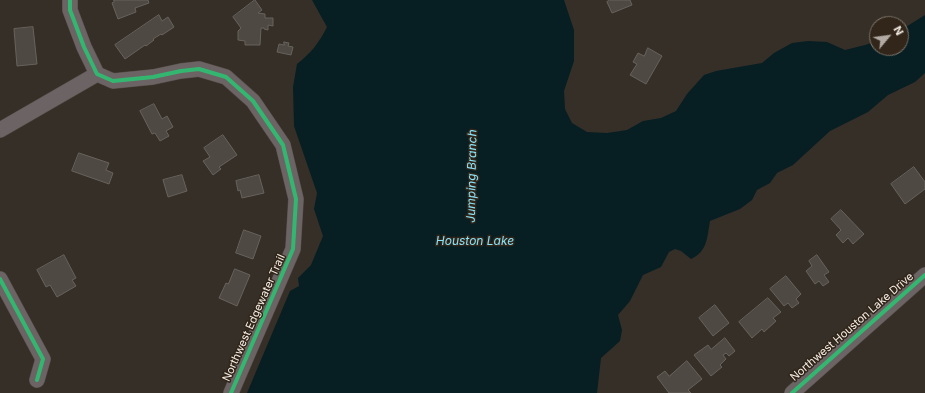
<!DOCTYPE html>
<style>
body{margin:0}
#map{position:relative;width:925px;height:393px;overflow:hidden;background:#352f28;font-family:Inter,sans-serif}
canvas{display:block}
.north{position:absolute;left:869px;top:16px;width:40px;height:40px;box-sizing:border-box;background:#312619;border:1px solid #7f766b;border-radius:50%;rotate:61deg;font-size:11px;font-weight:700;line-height:16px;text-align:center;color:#f5ede5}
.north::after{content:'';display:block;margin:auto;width:14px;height:18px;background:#b2aaa3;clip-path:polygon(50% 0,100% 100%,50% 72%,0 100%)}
</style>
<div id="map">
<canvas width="925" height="393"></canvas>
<div class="north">N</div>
</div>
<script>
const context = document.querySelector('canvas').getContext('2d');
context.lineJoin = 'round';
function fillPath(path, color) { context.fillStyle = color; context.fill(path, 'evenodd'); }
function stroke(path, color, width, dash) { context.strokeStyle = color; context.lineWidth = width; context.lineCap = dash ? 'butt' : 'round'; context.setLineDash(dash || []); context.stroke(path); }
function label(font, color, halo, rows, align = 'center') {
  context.font = font + ' Inter,sans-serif'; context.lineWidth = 3; context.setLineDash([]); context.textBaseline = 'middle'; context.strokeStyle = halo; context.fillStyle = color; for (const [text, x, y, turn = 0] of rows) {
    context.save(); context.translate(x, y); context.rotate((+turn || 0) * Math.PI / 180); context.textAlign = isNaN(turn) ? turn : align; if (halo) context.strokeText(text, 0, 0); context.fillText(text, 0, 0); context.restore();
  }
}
const water = new Path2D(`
 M312,0H564L574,30V61L564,91L565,109L572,123L587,132L607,133L627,130L643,121L661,118L676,111L687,94L704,75L716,71L762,63L774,53L792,43L808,41L827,42L845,50L865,45L877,41V48H901V30L925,15V73L915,82L888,95L868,112L830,131L793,165L777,173L770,183L757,190L752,200L740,209L710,221C707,237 708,251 691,259L681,251L675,249L669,252L661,267L643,275L630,301L618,315L622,330L620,341L601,358L597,393H247L290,291L299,286L298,278L311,265L323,236L314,209L317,193L294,126L293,87L297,64C311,53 319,43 327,27Z`);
const building = new Path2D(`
 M114,0H148L149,3L135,8L136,12L118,19L112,3L114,2Z
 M255,0L262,10L258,13L265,14V18H273V26L268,25V30L264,29V28H261L260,45H245V41L238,40V31L241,28L233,17Z
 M610,0H630L632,5L612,13L607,2Z
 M159,15L162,21L168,17L174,27L162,35L161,34L153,39L154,40L146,46L145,45L125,59L115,45Z
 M33,27L37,64L17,66L14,29Z
 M284,42L289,43L288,46L293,47L291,55L277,52L279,44L284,45Z
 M648,48L662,56L646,84L630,75L637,64L633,62L638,53L644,56Z
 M154,104L162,119L167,116L173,127L166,131L169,136L160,141L155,133L152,134L140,111Z
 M223,135L237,155L219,167L221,169L213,175L203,161L210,157L204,148Z
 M79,153L109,163L106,170L113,173L109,184L72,171Z
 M914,167L925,182V189L905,204L891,184Z
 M182,175L187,191L168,197L163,180Z
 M259,175L264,193L242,198L240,190L238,191L236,181Z
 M841,210L864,234L853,244L848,238L843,243L836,235L841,230L831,219Z
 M244,230L261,236L253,259L236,253Z
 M64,255L76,278L72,280L76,286L57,297L50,285L46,287L37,270Z
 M817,255L829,272L824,275L829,282L823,286L819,281L815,284L806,271L812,266L809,261Z
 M235,269L250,275L237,306L219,298L226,283L228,284Z
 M786,276L801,294L796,299L799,303L792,308L788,303L784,306L770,289Z
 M768,298L781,312L773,318L776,321L764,332L762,329L752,338L739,322Z
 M715,305L729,323L713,336L699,318Z
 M725,338L735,351L729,356L726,353L723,355L726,359L720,365L722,367L711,376L694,355L708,345L711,349Z
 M687,361L702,379L688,390L691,393H669L657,377L665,371L669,376Z`);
const minor = new Path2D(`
 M70,0V10L84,47L97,74L113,81L153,77L181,71L199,69L226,77L253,101L283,145L296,199L293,249L231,393
 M0,130L97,74
 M0,279L43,359L37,380
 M792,393L925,275`);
const cycleway = new Path2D(`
 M70,0V10L84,47L97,74L113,81L153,77L181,71L199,69L226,77L253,101L283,145L296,199L293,249L231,393
 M0,279L43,359L37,380
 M792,393L925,275`);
const streetNames = [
 ["Northwest Edgewater Trail",254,318,-66],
 ["Northwest Houston Lake Drive",852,327,-41]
];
const waterNames = [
 ["Jumping Branch",472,176,-89],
 ["Houston Lake",475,241]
];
fillPath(water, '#071e23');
fillPath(building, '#4f4944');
stroke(building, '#68625d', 1);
stroke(minor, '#534d47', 16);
stroke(minor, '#6c6464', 15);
stroke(cycleway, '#33b770', 4);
label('11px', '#f5ede5', '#312619', streetNames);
label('italic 12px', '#88e3f9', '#312619', waterNames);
</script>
